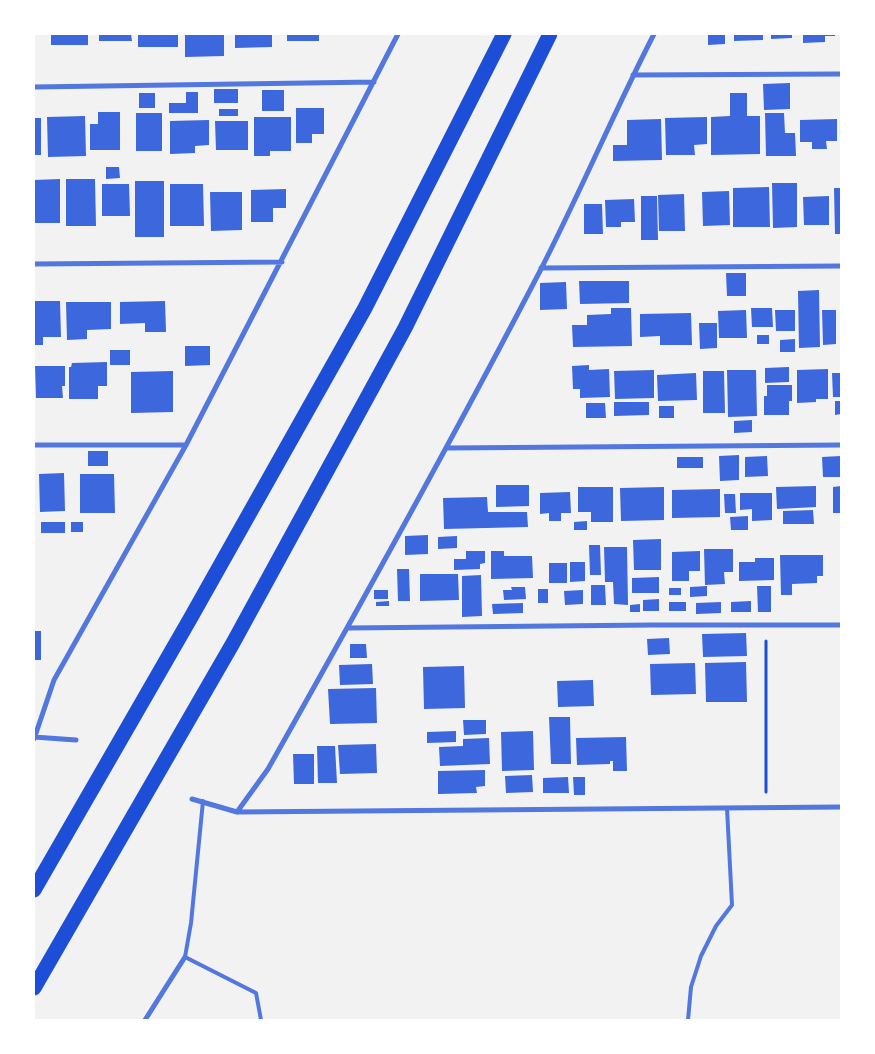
<!DOCTYPE html>
<style>
body{margin:0}
#map{position:relative;width:875px;height:1054px;overflow:hidden;background:#f2f2f2;font-family:"DM Sans",sans-serif}
canvas{display:block}
.frame{position:absolute;inset:0;border:35px solid #fff;pointer-events:none}
</style>
<div id="map">
<canvas width="875" height="1054"></canvas>
<div class="frame"></div>
</div>
<script>
const context = document.querySelector('canvas').getContext('2d');
context.lineJoin = 'round';
function fillPath(path, color) { context.fillStyle = color; context.fill(path, 'evenodd'); }
function stroke(path, color, width, dash) { context.strokeStyle = color; context.lineWidth = width; context.lineCap = dash ? 'butt' : 'round'; context.setLineDash(dash || []); context.stroke(path); }
const building = new Path2D(`
 M51,34H88V45H51Z
 M99,34H131L132,41H99Z
 M138,34H178V47H138Z
 M185,34H224V56L185,57Z
 M235,34H272V47L235,48Z
 M287,34H319V41H287Z
 M708,34H725V44L708,45Z
 M734,34H763V40L734,41Z
 M771,34H792V38L771,39Z
 M803,34H835V36H825V42L803,43Z
 M790,83V109L764,110L763,84Z
 M214,89H238V103H214Z
 M262,90H284V111H262Z
 M186,92H198V113H169V103H186Z
 M139,93H155V108H139Z
 M730,93H747V116H760V154L711,155V117L730,116Z
 M296,108H324V134H312V143H296Z
 M219,109H238V116H219Z
 M98,112H120V150H90V124H98Z
 M136,113H162V151H136Z
 M765,113H784L785,133H795L796,156H766Z
 M85,116L86,156L48,157L47,117Z
 M254,117H291V151H270V156H254Z
 M707,117V144L694,145L695,155H666L665,118Z
 M34,118H41V155H34Z
 M661,119L662,160L613,161V145H627V120Z
 M837,119V141H826L827,149H812V142H800V120Z
 M209,120V145L195,146V153L170,154V121Z
 M215,121H248V150H216Z
 M106,167H119L120,178L106,179Z
 M60,179V223H34V180Z
 M66,179H95L96,226H66Z
 M135,181H164V237H135Z
 M772,183H797V227L773,228Z
 M102,184H129L130,216H102Z
 M170,184H203L204,226H170Z
 M769,187L770,227H733V188Z
 M834,188H841V234H835Z
 M286,189V208H273V222H251V190Z
 M729,191L730,225L703,226L702,192Z
 M210,192H242V230L211,231Z
 M684,194L685,231H659L658,195Z
 M641,196H657L658,240H641Z
 M829,196V225H804L803,197Z
 M634,199L635,222H621V227H606L605,200Z
 M584,204H602L603,234H584Z
 M726,273H746V296H727Z
 M579,281H629V303L580,304Z
 M566,282L567,309L540,310V283Z
 M819,290L820,347L799,348L798,291Z
 M34,301H60L61,337H43V345H34Z
 M165,301L166,332H145V323L120,324V302Z
 M66,302H111V329L87,330V339L67,340Z
 M611,308H631L632,346L573,347L572,325H587V315L611,314Z
 M751,308H772L773,327H752Z
 M746,310L747,338H719L718,311Z
 M775,310H795V331H776Z
 M822,310H836V344L823,345Z
 M691,313L692,345H660V336L640,337V314Z
 M699,323H717V348L700,349Z
 M757,335H769V344H757Z
 M795,339V352H780V340Z
 M185,346H210V365L185,366Z
 M110,350H130V365H110Z
 M107,362V386H98V399H69V367H71L72,363Z
 M589,365V370L609,369L610,397L580,398V389H573L572,366Z
 M35,366H65V386H62L63,398H36Z
 M789,367V382L765,383V368Z
 M828,369V399H816V402L797,403V370Z
 M654,370V398L615,399L614,371Z
 M727,370H756L757,416L728,417Z
 M173,371V412L131,413V372Z
 M703,371H724L725,413H703Z
 M696,373L697,400L658,401L657,375Z
 M832,373H841V397H833Z
 M767,385H792V401H789V415H764V396H767Z
 M835,401H841V414L835,415Z
 M614,402H649V415L614,416Z
 M586,403H605L606,418H586Z
 M659,406H674V418H659Z
 M752,420V432L734,433V421Z
 M88,451H108V466H88Z
 M739,455V480L720,481L719,456Z
 M767,456L768,476L745,477V457Z
 M841,456V477H823L822,457Z
 M677,457H703V468H677Z
 M64,473L65,511L40,512L39,474Z
 M80,474H114L115,513H80Z
 M496,485H529V506L496,507Z
 M816,486V507L777,509L776,487Z
 M841,486V513H833V487Z
 M578,487H613V522H591V512H578Z
 M664,487V520L621,521L620,488Z
 M720,489V517L672,518V490Z
 M570,492L571,513H561V521H549V513L540,514V493Z
 M740,493H772V520L752,521V509L740,510Z
 M724,494H735L736,513H725Z
 M487,497L488,512H527L528,527L444,529L443,498Z
 M813,510L814,524H783V511Z
 M748,516V530H731L730,517Z
 M587,521V530H574V522Z
 M41,522H65V533H41Z
 M71,522H83V532H71Z
 M428,535V554L405,555V536Z
 M457,536V548L438,549V537Z
 M661,539V570H634L633,540Z
 M589,545H600L601,575H590Z
 M604,547H627L628,605L614,604L613,582H605Z
 M704,549H733V572H724L725,584L705,585Z
 M466,551H485V563L480,564V569L454,570V559H466Z
 M491,551H504V556H532L533,578L491,579Z
 M700,551V571H689V581H672V552Z
 M780,555H823V576H817V583L792,584V595H781Z
 M755,558H774V580L739,581V562H755Z
 M570,562H585V581L570,582Z
 M549,563H567V583H549Z
 M397,569H409L410,601H398Z
 M420,574H458L459,600L420,601Z
 M481,575L482,616L462,617V576Z
 M659,577V593H632V578Z
 M591,585H605L606,605H591Z
 M707,586V596L690,597V587Z
 M757,586H771V612H758Z
 M511,587H525L526,599L504,600L503,590H512Z
 M669,588H681V595H669Z
 M538,589H548V603H538Z
 M374,590H388V599H374Z
 M583,590V604L565,605L564,591Z
 M659,599V611H643V600Z
 M389,601V606H376V602Z
 M751,601V612H731V602Z
 M669,602H686V611H669Z
 M721,602V613L696,614V603Z
 M523,603V613L493,614L492,604Z
 M640,604V612H630V605Z
 M34,631H41V660H34Z
 M746,633L747,656L703,657L702,634Z
 M669,638L670,654L648,655L647,639Z
 M350,644H366L367,658H350Z
 M746,662L747,702H706L705,663Z
 M695,663L696,694L651,695L650,664Z
 M372,664L373,684L340,685L339,665Z
 M464,666L465,708L424,709L423,667Z
 M593,680L594,706L558,707L557,681Z
 M376,688L377,723L330,724L328,689Z
 M549,717H570L571,764H551Z
 M463,720H486V734L464,735Z
 M456,731V742L427,743V732Z
 M533,731L534,770L502,771L501,732Z
 M626,737L627,771H613V761H610V764L577,765L576,738Z
 M489,738L490,764L440,766L439,747L463,746V739Z
 M376,744L377,773L340,774L338,745Z
 M317,746H335L337,783H318Z
 M293,754H314V784H294Z
 M485,770V786L476,787L477,793L438,794V771Z
 M532,775L533,792L506,793L505,776Z
 M568,777L569,793H543V778Z
 M573,777H585V795H574Z`);
const path = new Path2D(`
 M766,641V792`);
const service = new Path2D(`
 M203,801L191,923L185,957L256,993L261,1020
 M688,1020L691,987L701,956L716,926L732,905L727,808`);
const minor = new Path2D(`
 M633,75L841,74
 M34,87L374,82
 M34,264L282,262
 M541,268L841,266
 M34,445H186
 M447,448L841,445
 M348,628L653,625H841
 M34,737L76,740
 M34,739L54,680L186,445L398,34
 M192,799L237,812L841,807
 M237,812L268,769C361,604 453,439 540,271C580,193 614,112 654,34
 M145,1020L185,957`);
const motorway = new Path2D(`
 M34,890L190,619L365,308L504,34
 M34,988L233,643L405,328L550,34`);
fillPath(building, '#3d67dc');
stroke(path, '#1d4ed8', 3);
stroke(service, '#5277de', 4);
stroke(minor, '#5277de', 5);
stroke(motorway, '#1d4ed8', 15);
</script>
